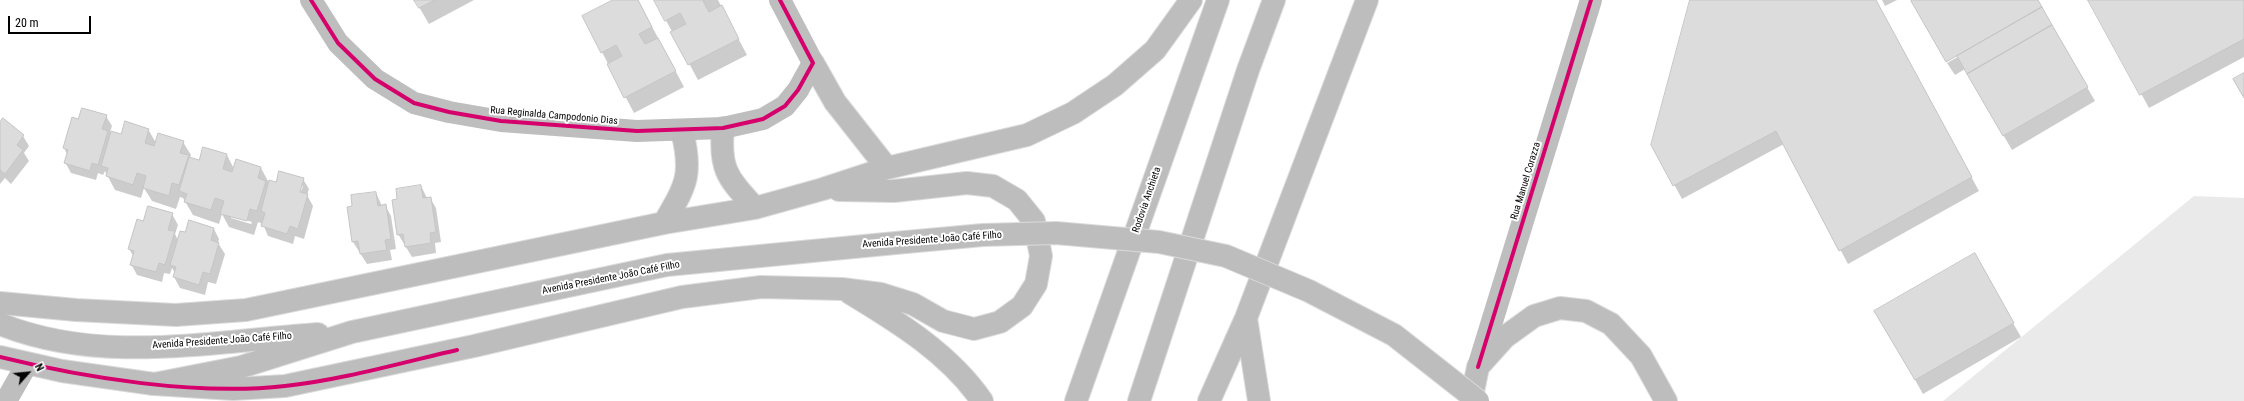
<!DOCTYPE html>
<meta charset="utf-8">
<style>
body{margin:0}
#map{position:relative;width:2244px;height:401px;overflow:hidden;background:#fff;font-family:"Roboto Condensed",sans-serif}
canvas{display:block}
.north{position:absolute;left:8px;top:353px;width:40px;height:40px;-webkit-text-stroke:3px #fff;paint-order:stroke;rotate:63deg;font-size:11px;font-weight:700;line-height:16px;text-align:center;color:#000}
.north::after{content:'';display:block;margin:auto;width:14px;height:18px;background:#000;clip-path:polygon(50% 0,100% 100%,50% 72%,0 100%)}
.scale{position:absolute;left:8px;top:16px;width:83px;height:18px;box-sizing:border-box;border:2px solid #000;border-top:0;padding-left:5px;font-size:12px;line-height:14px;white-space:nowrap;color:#000;-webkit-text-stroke:3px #fff;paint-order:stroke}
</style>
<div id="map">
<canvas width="2244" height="401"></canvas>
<div class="north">N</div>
<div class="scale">20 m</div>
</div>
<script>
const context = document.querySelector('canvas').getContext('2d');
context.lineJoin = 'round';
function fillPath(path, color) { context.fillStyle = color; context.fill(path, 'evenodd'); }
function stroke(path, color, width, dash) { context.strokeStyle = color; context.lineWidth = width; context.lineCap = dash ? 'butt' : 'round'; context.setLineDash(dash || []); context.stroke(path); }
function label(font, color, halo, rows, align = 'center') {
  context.font = font + ' "Roboto Condensed",sans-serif'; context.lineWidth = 4; context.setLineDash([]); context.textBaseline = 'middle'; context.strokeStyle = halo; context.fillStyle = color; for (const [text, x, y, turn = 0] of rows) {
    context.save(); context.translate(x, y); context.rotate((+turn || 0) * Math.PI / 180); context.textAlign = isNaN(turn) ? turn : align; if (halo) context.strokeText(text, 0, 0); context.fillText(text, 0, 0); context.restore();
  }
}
const green = new Path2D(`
 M2194,196L2244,198V401H1943Z`);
const shadow = new Path2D(`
 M415,0H474L429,24Z
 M615,0H638L684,87L634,113L583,16Z
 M655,0H718L747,55L698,80Z
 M1691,0H1875L1979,191L1848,264L1784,144L1682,199L1652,144Z
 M1882,0H1897L1885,6Z
 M2090,0H2244V57L2149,108Z
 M2042,9L2095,101L2012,150L1965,69L1955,75L1947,63Z
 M106,116L112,126L110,132L122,135L148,129L156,143L183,142L191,155L190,158L200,161L227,155L234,169L261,168L269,183L303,179L309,189L307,195L313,206L304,239L295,236L293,244L268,236L263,224L258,222L254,235L229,227L222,214L219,224L193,215L183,198L180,197L176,209L152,201L144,188L141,198L115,190L105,171L103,175L98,173L96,180L71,173L65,162L67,154L64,148L79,120ZM301,186H303L299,197ZM231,216L252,222L251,224L231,218Z
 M0,123L23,136L29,146L24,153L29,161L11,184L5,178L0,184Z
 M421,186L427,198H430L436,208L441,242L435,243L436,253L412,257L398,234V200Z
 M376,193L382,206L385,205L391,216L396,249L390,250L392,260L367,264L353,242Z
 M172,214L178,225L175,234L178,240L186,233L214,229L219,239L218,243L225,254L216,284L208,282L205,295L180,288L174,277L175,273L172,268L170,274L164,273L162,282L137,275L131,264L134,257L129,249L144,222Z
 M1974,255L2021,337L1923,394L1876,311Z`);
const building = new Path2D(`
 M414,0H435L419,8Z
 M613,0H638L652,27L639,34L645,44L658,38L676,71L624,98L607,64L622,56L616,45L601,53L582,16Z
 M654,0H705L703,1L709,12L722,5L739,39L688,65L670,32L686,24L680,13L665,21Z
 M1690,0H1876L1972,177L1839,251L1776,131L1673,186L1651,145Z
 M1913,0H2038L2042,7L1946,62L1911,1Z
 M2088,0H2244V39L2140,95Z
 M2042,7L2052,25L1967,74L1957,56Z
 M2052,25L2088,87L2003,136L1967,74Z
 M2244,73V98L2233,79Z
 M82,108L107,115L102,129L108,131L98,165L92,163L90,171L64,163L68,150L63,148L72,117L78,119Z
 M3,118L24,135L17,145L23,150L5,174L0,170V122Z
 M125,121L149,129L145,143L154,146L158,133L184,141L180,153L189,155L179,185L172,183L169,196L143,188L146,176L137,173L133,185L106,176L108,168L101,166L111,131L121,134Z
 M203,147L227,154L223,169L232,172L236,159L261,167L258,178L266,181L257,211L250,209L247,221L220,214L224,201L215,198L211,210L184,202L187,194L179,191L189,157L199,160Z
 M279,171L304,178L300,192L308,194L298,229L290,226L287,234L261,226L265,213L261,211L269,180L276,182Z
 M421,185L423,198L431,197L436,232L430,233L431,243L405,247L403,234L397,235L392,200L397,199L396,189Z
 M376,192L378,206L386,204L391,239L385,240L387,250L360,254L358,241L352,242L347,207L352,206L351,195Z
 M148,206L173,213L168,230L175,231L165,265L159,263L156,272L130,265L134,251L128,249L137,219L143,221Z
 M189,220L214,228L211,240L219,243L210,274L203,272L199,285L173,277L176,267L170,265L180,231L185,232Z
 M1975,253L2014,323L1915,380L1874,311Z`);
const minor = new Path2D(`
 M311,0L338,43L375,79L414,103L449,112L501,121L637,131L723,128L763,119L785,106L798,90L813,63L780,0
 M1478,367L1591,0
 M6,401L27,364`);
const major = new Path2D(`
 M0,324C101,365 213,341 318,334
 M0,357L62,371L154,384L241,367L352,332L667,265L906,242
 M1471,401L1478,367L1505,337L1534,316L1560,308L1586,311L1611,324L1641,356L1666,401`);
const highway = new Path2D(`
 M813,63L835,102L887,168
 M723,128C719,170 728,178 755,208
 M664,223C686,185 693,175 682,131
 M850,293C898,322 950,354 982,401
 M0,303L76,310L176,315L246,310L664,223L755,208L823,189L887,168L1027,135L1073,113L1115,85L1155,50L1191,0
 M1246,318L1259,401
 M154,384L233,389L285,386L474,346L682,297L761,287L842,289L881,294L913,304L943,321L974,329L1000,322L1022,306L1036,284L1041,256L1034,221L1017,200L993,186L967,183L894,191L839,190
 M1076,401L1218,0
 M1139,401L1248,70L1274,0
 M1209,401L1246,318L1367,0`);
const majorBridge = new Path2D(`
 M906,242L983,235L1056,233L1159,242L1226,256L1309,291L1394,335L1478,401`);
const cycleway = new Path2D(`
 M311,0L338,43L375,79L414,103L449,112L501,121L637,131L723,128L763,119L785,106L798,90L813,63L780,0
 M0,357C85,378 197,396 285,386C342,380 400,363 457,350
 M1478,367L1591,0`);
const streetNames = [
 ["Rua Reginalda Campodonio Dias",554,116,5],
 ["Rua Manuel Corazza",1526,181,-73],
 ["Rodovia Anchieta",1147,200,-71],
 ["Avenida Presidente João Café Filho",932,240,-4],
 ["Avenida Presidente João Café Filho",611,278,-11],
 ["Avenida Presidente João Café Filho",222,341,-4]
];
fillPath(green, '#eaeaea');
fillPath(shadow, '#0003');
fillPath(building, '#dcdcdc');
stroke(building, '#c5c5c5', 1);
stroke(major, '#dbdbdb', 24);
stroke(highway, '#dbdbdb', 24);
stroke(minor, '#bebebe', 22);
stroke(major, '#bdbdbd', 22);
stroke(highway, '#bdbdbd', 22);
stroke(majorBridge, '#dbdbdb', 24, []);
stroke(majorBridge, '#bdbdbd', 22);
stroke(cycleway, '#d6006c', 4);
label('10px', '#000', '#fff', streetNames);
</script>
